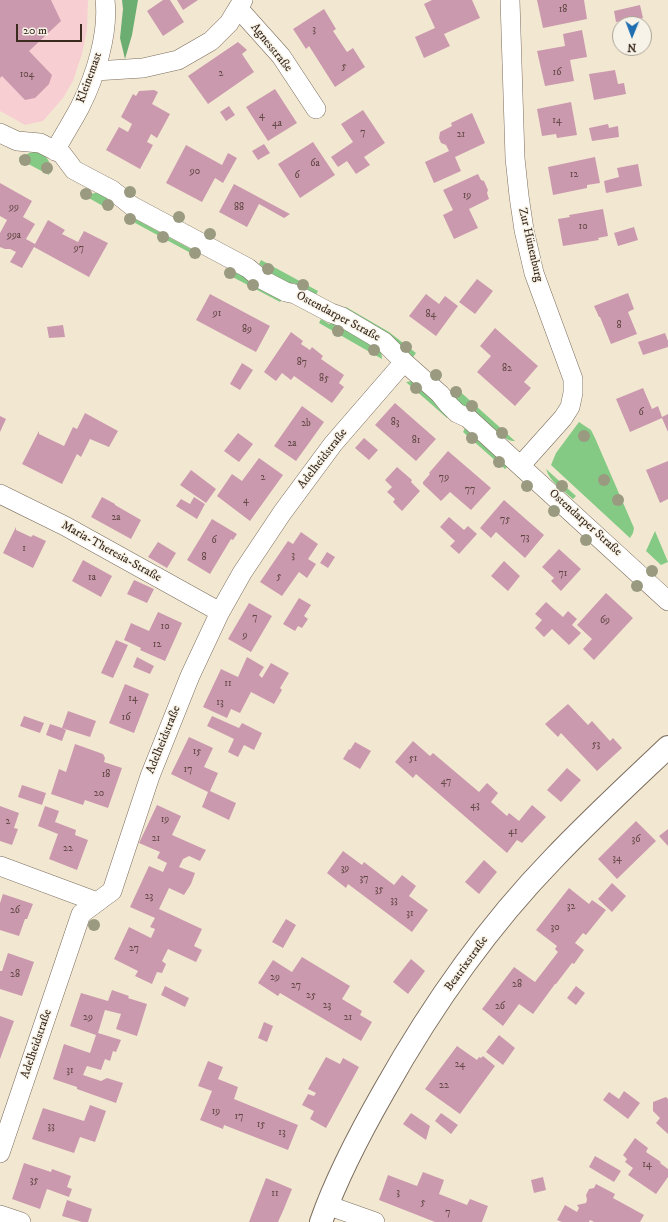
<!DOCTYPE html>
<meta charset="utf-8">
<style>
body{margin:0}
#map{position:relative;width:668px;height:1222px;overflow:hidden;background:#f2e8d2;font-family:"IM FELL DW Pica",serif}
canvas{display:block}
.north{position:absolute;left:612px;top:16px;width:40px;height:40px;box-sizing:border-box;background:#f7f3e8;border:1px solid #aca397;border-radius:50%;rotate:181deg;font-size:11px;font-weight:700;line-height:16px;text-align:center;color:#3b2a1e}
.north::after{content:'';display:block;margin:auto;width:14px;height:18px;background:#1f6fb2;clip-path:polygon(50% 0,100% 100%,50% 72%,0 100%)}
.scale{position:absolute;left:16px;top:24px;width:66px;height:18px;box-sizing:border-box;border:2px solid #3b2a1e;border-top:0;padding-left:5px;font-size:12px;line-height:14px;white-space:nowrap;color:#3b2a1e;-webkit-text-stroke:3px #f7f3e8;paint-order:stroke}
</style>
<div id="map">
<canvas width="668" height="1222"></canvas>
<div class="north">N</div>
<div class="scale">20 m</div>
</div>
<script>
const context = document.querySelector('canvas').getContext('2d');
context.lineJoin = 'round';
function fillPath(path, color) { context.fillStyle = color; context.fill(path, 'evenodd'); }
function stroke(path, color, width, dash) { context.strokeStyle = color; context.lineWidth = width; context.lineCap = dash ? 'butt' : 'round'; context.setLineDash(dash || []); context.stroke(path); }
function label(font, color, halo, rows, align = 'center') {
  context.font = font + ' "IM FELL DW Pica",serif'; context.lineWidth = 3; context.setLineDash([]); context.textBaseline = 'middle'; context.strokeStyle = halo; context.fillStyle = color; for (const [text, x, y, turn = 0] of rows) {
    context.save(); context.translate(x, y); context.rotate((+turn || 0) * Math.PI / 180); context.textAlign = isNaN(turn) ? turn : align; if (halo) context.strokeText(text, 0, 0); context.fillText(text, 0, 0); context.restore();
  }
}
const built = new Path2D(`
 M0,0H88L87,30L82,54L73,81L63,98L43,121L25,125L0,111Z`);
const green = new Path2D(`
 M34,152C47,153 53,163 49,175L19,159L20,156L23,157L29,153Z
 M82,190L90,194L100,192L109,196L112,206L110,210L80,193Z
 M128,215L200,254L198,257L126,218Z
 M261,260L318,291L316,295L294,283L285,285L264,274L262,266L259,264Z
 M228,268L283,298L280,302L225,273Z
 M346,307L389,332L416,353L413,357L406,350L344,311Z
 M321,319L329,324L338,322L381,346L382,359L319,323Z
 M412,381L450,415L447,418L406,382Z
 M455,387L515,441C504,443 478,415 469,407H459L453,401L452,393L450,391Z
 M579,422L591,430L595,438L634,528L633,533L630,538L551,465L556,453Z
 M465,428L508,466L505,469L463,432Z
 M546,469L576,496L573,499C563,490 550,482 546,469Z
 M655,531L668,562L661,565L646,551Z`);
const forest = new Path2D(`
 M122,0H138L132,35L125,59L120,38L123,9Z`);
const building = new Path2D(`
 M0,0H51L61,21L29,51L52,75L49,84L35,98L25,100L2,76L0,78Z
 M163,0H170L184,22L163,36L147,11Z
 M177,0H198L183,10Z
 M432,0H472L480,18L444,34L450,46L424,58L415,37L435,28L424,4Z
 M537,0H584L587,19L543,28Z
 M640,5L643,18L616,22L614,11Z
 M324,9L336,29L333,31L347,52L353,48L365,67L335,87L309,46L306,49L293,29Z
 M582,30L587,57L570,60L574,81L545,86L537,51L565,46L563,34Z
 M238,42L247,50L242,54L254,72L208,104L188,76Z
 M615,70L618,84L624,83L626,94L594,100L589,74Z
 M275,89L297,123L268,141L246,107Z
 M154,90L158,92L152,104L170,114L157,138L151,134L147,142L153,145L140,169L106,150L119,127L128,132L132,124L121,117L133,94L136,96L139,91Z
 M571,102L577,135L557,138L556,134L542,136L537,109Z
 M229,106L235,115L226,121L220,112Z
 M363,110L385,143L364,157L370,165L356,174L347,161L338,167L331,157L353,142L341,124Z
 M472,113L485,143L455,157L461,171L434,183L425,162L449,151L446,145L441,143L439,138L440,132L452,126L451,123Z
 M608,124L609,128L618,126L619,137L592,141L589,128Z
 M313,142L335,175L300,198L278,164Z
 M264,144L270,153L258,160L252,151Z
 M186,145L222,165L228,153L237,158L223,183L215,178L202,202L166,183Z
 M595,157L600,183L587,185V188L553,195L548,167Z
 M638,164L642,186L606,193L604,181L619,177L617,168Z
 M478,174L481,180L484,181L488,190L487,193L489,199L469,209L478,228L454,239L443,215L453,210L443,190Z
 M0,183L32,201L23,217L35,224L26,239L35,244L48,220L65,230L62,234L78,242L84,231L108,243L89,277L34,247L22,268L10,262L16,252L10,249H5L0,247V233L7,220L0,216Z
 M234,184L290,214L284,218L259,204L247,227L219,212Z
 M603,209L608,236L598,238L599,240L563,246L558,219L570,217L569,215Z
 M634,227L638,240L618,246L614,233Z
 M477,279L493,291L475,314L459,302Z
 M628,293L634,309L628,312L637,334L611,344L600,317H599L594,306Z
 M210,294L270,326L256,352L196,320Z
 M426,294L439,304L445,296L458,306L436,336L409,316Z
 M63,325L65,337L49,338L47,327Z
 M495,328L538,366L524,382L531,388L515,406L477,372L491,356L480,346Z
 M291,332L303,341L301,344L310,350L312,347L323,356L321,359L344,375L339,383L344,387L332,403L294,376L291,380L282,373L276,381L264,372Z
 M665,333L668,341V347L643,355L638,342Z
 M242,363L253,370L240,390L230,384Z
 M643,388L652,409L658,406L662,417L668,414V432L662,418L630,432L616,399Z
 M395,403L436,439L416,461L375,425Z
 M302,406L324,422L296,461L274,446Z
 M85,413L118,431L109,447L90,439L81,457L77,454L62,484L22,464L39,431V434L64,446L73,427L77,429Z
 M0,416L6,419L0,432Z
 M238,433L253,444L239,462L224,451Z
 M364,438L378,450L369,460L355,448Z
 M448,451L491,488L471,510L450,492L441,501L423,484V482L430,474L429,473Z
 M259,458L283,475L250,521L217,496L232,474L242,481Z
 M668,461V499L660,503L646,470Z
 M397,467L412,480L411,482L420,491L402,511L393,502L395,499L387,492L392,487L385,480Z
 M191,470L216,489L206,503L180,485Z
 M102,497L115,504V505L141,520L131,539L91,517Z
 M194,497L205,504L197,519L176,506L181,499L190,504Z
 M504,500L544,535L525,558L496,532L491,538L480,528Z
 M449,517L464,530L468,526L477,534L459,554L450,546L455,541L440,527Z
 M212,519L237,534L233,540L231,539L210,574L187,560Z
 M16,527V530L31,537L33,535L46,541L33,568L3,553Z
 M301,532L318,544L308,559L316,564L307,578L299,572L282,596L260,582L288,541L293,544Z
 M158,542L176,553L167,568L148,557Z
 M559,549L581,569L561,591L551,581L554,578L542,567Z
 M327,552L335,557L328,568L320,563Z
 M83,560L112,576L101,597L72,581Z
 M504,561L520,576L508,591L491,576Z
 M134,580L154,589L147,603L127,594Z
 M606,593L633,618L594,660L583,649L592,639L577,625Z
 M299,598L311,605L304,616L308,619L302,628L298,626L295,631L283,624Z
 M546,602L563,617L568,611L577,619L572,625L581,633L569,645L552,629L544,637L535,628L542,620L535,614Z
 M249,603L272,616L251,652L228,639Z
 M158,612L182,623L165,661L140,650L141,648L124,640L131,623L149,631Z
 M116,640L128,645L113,678L101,673Z
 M137,657L154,666L150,674L133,667Z
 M247,657L264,667L259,675L262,678L271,663L289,673L280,688L282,690L274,704L251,692L240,713L231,709L227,718L203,707L221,669L238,677Z
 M125,684L149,694L134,733L109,723Z
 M568,704L588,725L592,721L610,741L613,738L622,748L597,771L561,733L558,737L545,724Z
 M68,711L96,721L90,737L62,728L66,730L62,741L46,735L50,724L62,728Z
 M24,716L44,723L40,733L20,726Z
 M212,716L239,728L242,723L262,733L254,750L244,745L238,757L228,752L234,739L207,726Z
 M189,737L213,748L204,767L218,773L210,791L236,803L229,820L202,807L208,792L171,774Z
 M413,741L430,756L433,753L479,792L487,783L498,793L491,802L507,816L509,813L519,821L532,805L546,817L522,843L517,840L507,853L416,774L413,778L395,762Z
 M355,742L371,751L360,769L343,759L349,749L350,750Z
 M75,744L103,754L105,758L104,762L122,768L108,808L85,800L83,805L51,794L59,769L66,772Z
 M567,768L581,780L561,802L547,790Z
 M22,785L46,793L42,805L18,797Z
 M157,805L181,816L172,835L206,850L200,861L189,856L183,859L179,867L195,873L191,884L184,895L169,888L159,909L202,929L194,946L202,950L196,962L168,949L162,961L166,964L162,973L157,972L152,984L135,976L138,971L114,959L129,927L151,938L155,929L150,927L155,918L130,907L149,866L163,872L167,863L157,858L160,852L139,843Z
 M0,806L19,813L14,828L18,829L12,845L0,841Z
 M45,806L59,811L55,822L76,830L75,835L88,840L77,870L49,859L58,834L38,826Z
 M636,821L656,841L617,879L598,859Z
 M668,829V846L659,836Z
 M343,851L362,865L364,862L394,885L402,875L416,886L409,896L428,910L412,932L348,884L346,888L327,873Z
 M484,860L497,872L479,894L465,882Z
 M612,883L626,896L612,912L598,899Z
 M569,888L589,904L592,900L606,910L586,935L583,933L575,943L584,950L574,964L572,963L556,984H555L533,1014L519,1004L503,1026L482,1009L514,967L535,982L558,952L555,949L557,946L536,930Z
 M3,894L33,904L27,919H25L19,936L0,930V903Z
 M286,919L296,925L283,948L272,942Z
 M8,953L34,962L22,996L0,989V971H2Z
 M302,957L350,986L342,999L362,1011L360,1015L372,1022L361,1041L280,993L278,996L258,983L273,960L292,972Z
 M411,959L425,971L408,994L393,982Z
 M165,986L189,998L185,1007L161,995Z
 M576,986L585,993L576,1005L567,998Z
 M112,990L129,996L128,998L147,1004L137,1036L116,1029L121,1014L105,1010L98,1033L121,1040L116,1052L113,1051L110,1061L105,1059L101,1070L87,1066L83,1075L101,1081L107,1078L123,1083L116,1103L77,1089V1087L53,1079L64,1044L90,1053L96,1035L70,1026L81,993L108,1001Z
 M0,1016L14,1021L0,1059Z
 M264,1022L273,1026L267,1042L258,1038Z
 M499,1035L515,1048L503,1065L486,1052Z
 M457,1046L477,1060L479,1057L481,1058L483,1056L495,1066L460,1114L425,1089Z
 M326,1057L340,1064L343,1058L359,1067L326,1128L310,1119L314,1111L302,1105L308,1094L314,1096L316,1093L308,1089Z
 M208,1061L223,1067L218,1079L238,1087L234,1099L298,1125L288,1150L224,1125L223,1129L200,1120L212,1091L198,1086Z
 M624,1091L640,1103L628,1119L603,1100L609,1092L619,1099Z
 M666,1097L668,1099V1134L656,1123L660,1118L653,1111V1102Z
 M90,1105L106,1111L95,1142L80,1137L74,1153L32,1139L43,1108L84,1121Z
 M411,1113L430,1126L426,1140L403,1124Z
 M441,1113L458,1125L451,1134L435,1121Z
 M635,1138L648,1148L646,1152L661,1162L660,1163L668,1169V1177L656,1194L628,1175L633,1168L625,1162L627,1159L623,1155Z
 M595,1156L621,1171L614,1182L589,1167Z
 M24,1163L51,1172L52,1169L71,1176L67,1187L72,1189L69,1197L47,1189L40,1209L12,1199Z
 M423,1172L444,1180L439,1194L467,1205L470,1199L488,1206L482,1222H435L379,1200L388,1175L417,1186Z
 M543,1177L546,1190L534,1193L531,1180Z
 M266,1178L292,1189L283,1211L278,1222H249Z
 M596,1184L615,1194L613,1198L644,1215L640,1222H594L590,1220L589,1222H562L557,1220L565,1205L577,1212L579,1208L577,1205L586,1203L587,1200L586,1195L589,1189L594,1188Z
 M67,1200L92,1209L88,1222H82L62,1216Z`);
const minor = new Path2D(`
 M510,0L515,158L519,196L524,230L534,273L573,379V393L570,407L563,418L521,465
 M238,8L281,56L316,109
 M95,71L143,68L178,60L211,41L229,23L243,0
 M0,133L17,141L40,143L62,154L74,170L112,190L132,206L248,268L261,279L286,292L295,294L331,313L342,317L384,342L404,362L440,394L448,404L457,413L468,418L668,601
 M55,151C63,136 72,122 80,107C95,77 109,34 105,0
 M0,494L65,526L220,612
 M0,866L97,902
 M0,1153L81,914L112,891L150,776L190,676L220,612L242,573L282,513L333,444L404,362
 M327,1205L375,1222
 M0,1215L21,1222`);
const tertiary = new Path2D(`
 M321,1222C337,1176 360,1133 384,1091C430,1009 487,927 553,859C590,820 629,784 668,747`);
const trees = [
 [25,160],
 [47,168],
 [130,192],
 [86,194],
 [108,205],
 [179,217],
 [130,219],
 [210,234],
 [163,237],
 [195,253],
 [268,269],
 [230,273],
 [253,285],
 [303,285],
 [338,331],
 [406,347],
 [374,350],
 [436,375],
 [416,388],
 [456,392],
 [472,406],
 [502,433],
 [584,436],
 [472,438],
 [499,462],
 [604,480],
 [527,486],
 [562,486],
 [618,500],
 [554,511],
 [586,540],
 [652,571],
 [637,586],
 [94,925]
];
const numberNames = [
 ["18",563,10],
 ["3",314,30],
 ["5",344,67],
 ["16",557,73],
 ["2",221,74],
 ["104",27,75],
 ["4",262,116],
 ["14",557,121],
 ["4a",277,124],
 ["7",363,133],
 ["21",461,135],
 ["6a",315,164],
 ["90",195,172],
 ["12",574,175],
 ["6",297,176],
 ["19",467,196],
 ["99",14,208],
 ["88",239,208],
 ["10",583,227],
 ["99a",14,236],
 ["97",79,249],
 ["91",217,314],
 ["84",431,315],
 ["8",619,326],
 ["89",247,330],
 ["87",302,363],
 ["82",507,369],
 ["85",324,379],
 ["6",641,413],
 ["83",395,423],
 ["2b",306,424],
 ["81",416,441],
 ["2a",292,444],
 ["2",263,478],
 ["79",444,478],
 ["77",470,490],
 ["4",246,501],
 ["2a",116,518],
 ["75",505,520],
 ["73",525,538],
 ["6",214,541],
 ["1",24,549],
 ["3",293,556],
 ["8",204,558],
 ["71",563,574],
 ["5",279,577],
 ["1a",92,578],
 ["7",255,618],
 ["69",605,621],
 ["10",165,627],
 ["9",245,636],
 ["12",157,645],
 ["11",228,684],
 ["14",133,699],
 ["13",220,703],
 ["16",126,718],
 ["53",596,745],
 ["15",197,752],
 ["51",413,759],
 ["17",188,770],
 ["18",106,775],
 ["47",446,782],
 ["20",99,794],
 ["43",475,806],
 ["19",165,820],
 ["2",8,822],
 ["41",513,832],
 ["21",156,839],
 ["36",636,840],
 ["22",68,849],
 ["34",617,859],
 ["39",345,869],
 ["37",364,879],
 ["35",379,890],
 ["23",149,897],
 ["33",394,901],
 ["32",571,907],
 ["26",15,911],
 ["31",410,914],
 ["30",555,928],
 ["27",134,949],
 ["28",15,975],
 ["29",275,978],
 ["28",517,985],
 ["27",296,986],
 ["25",311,996],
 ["23",327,1006],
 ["26",500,1007],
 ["29",88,1018],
 ["21",348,1018],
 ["24",460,1065],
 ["31",70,1071],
 ["22",444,1086],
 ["19",216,1112],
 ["17",239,1117],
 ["15",261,1125],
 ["33",51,1127],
 ["13",282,1133],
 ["14",647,1165],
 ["35",34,1181],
 ["3",398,1193],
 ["11",275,1194],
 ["5",423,1203],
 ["7",448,1213]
];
const streetNames = [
 ["Agnesstraße",271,48,51],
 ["Kleinemast",90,78,-70],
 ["Zur Hünenburg",530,245,77],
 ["Ostendarper Straße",338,317,28],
 ["Adelheidstraße",323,459,-52],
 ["Ostendarper Straße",585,523,42],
 ["Maria-Theresia-Straße",111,552,29],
 ["Adelheidstraße",164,740,-68],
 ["Beatrixstraße",467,964,-54],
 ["Adelheidstraße",37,1044,-71]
];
fillPath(built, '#f7cfd3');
fillPath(green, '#85ca84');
fillPath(forest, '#6cae72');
fillPath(building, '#cb99ae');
stroke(minor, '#7b6c5d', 20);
stroke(tertiary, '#7b6c5d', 24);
stroke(minor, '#fff', 19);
stroke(tertiary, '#fff', 22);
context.fillStyle = '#999a80';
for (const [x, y] of trees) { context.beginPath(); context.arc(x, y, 6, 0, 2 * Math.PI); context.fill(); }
label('10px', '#5f4642', null, numberNames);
label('12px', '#3b2a1e', '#f7f3e8', streetNames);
</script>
